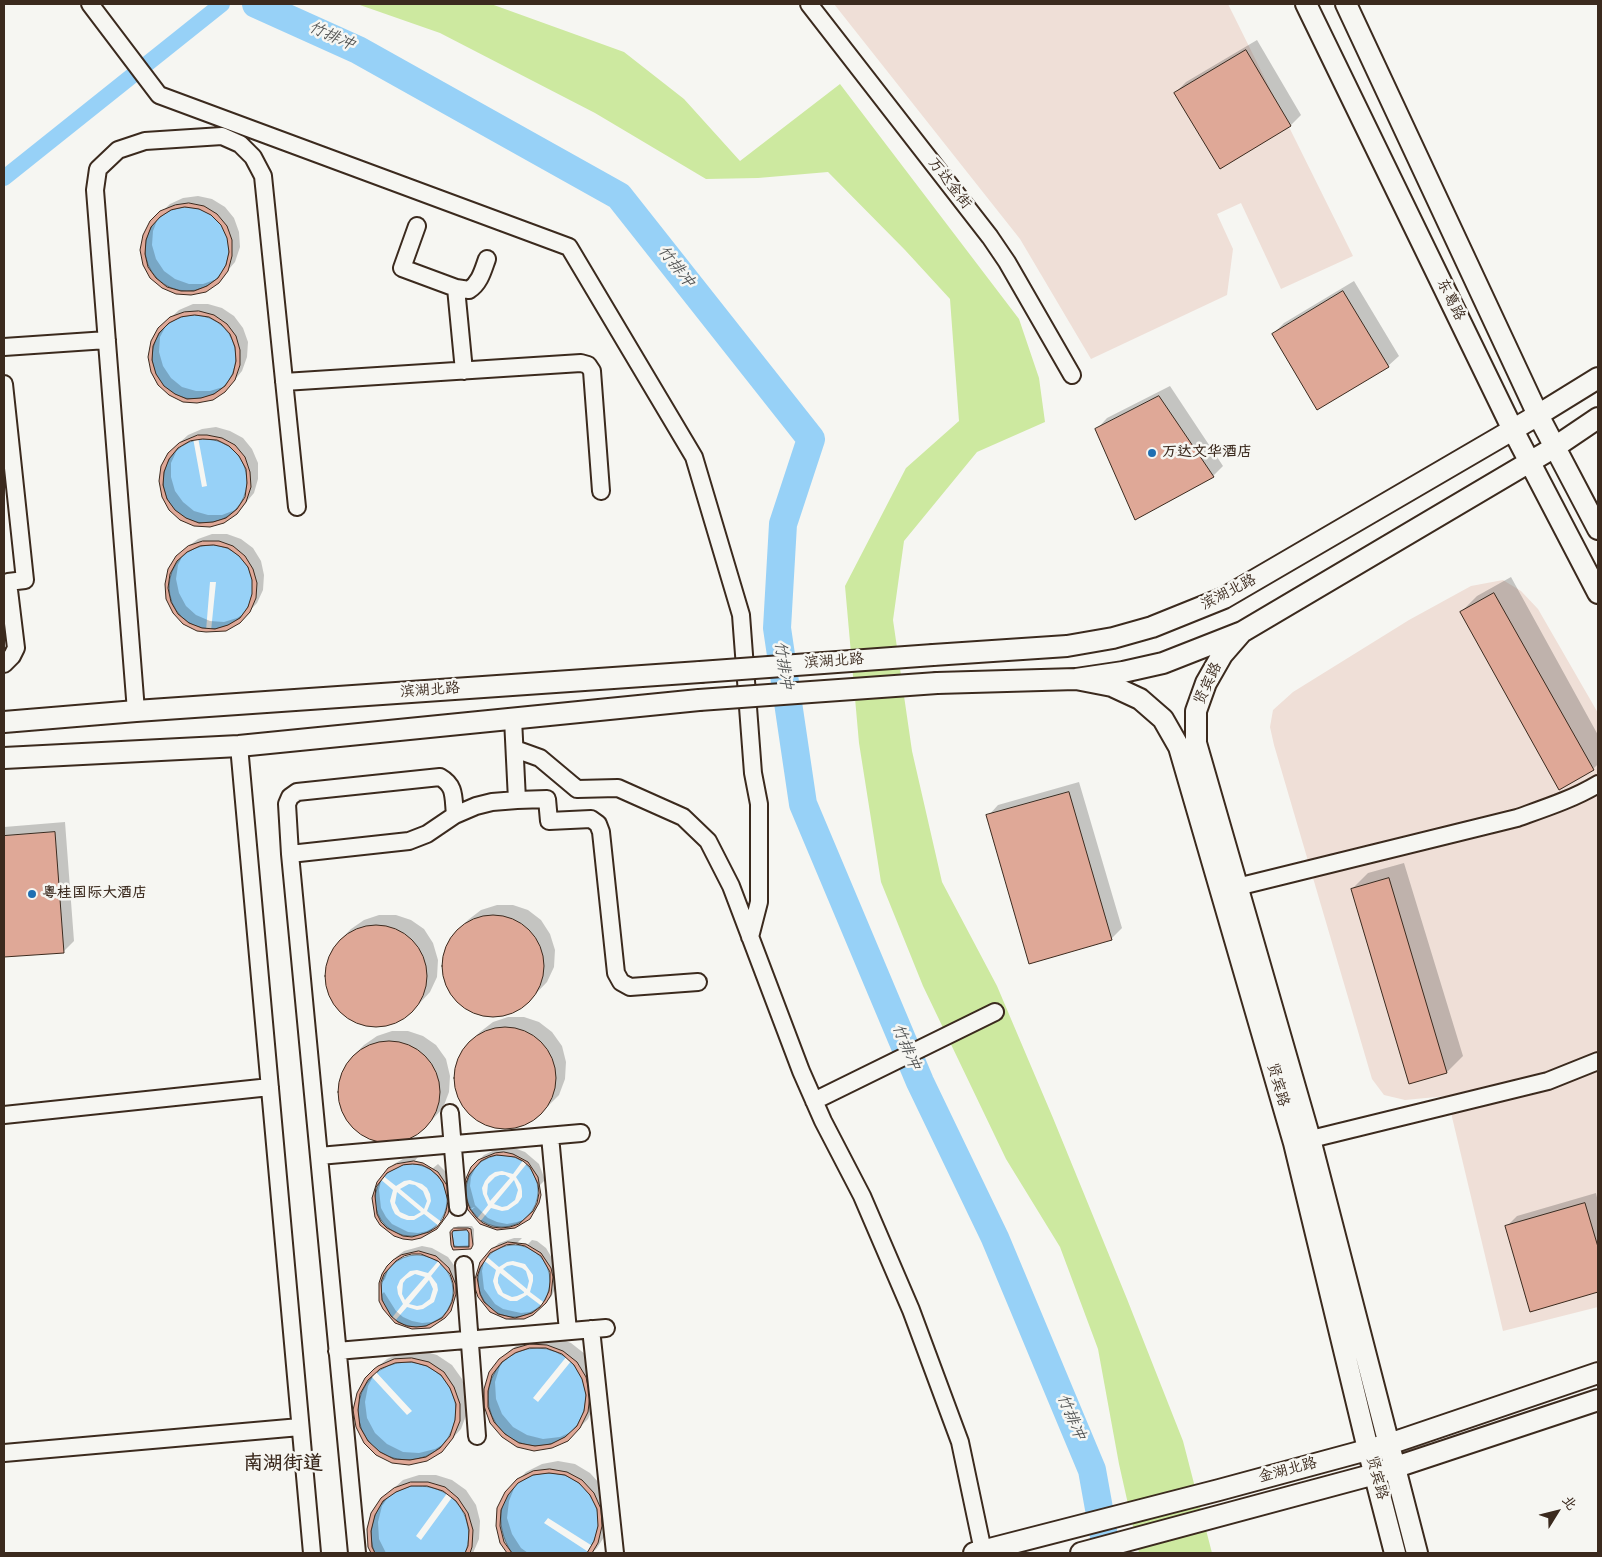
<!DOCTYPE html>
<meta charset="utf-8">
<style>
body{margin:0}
#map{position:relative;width:1602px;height:1557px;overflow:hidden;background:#f6f6f2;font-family:"Architects Daughter","LXGW WenKai TC",sans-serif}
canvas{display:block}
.frame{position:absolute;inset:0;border:5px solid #3b2a1e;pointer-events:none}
.north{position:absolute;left:1532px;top:1487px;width:50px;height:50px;-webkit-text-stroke:4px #f6f6f2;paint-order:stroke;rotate:54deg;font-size:14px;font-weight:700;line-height:20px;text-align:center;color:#3b2a1e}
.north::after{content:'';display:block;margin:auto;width:18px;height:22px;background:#3b2a1e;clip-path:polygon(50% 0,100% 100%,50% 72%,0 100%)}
</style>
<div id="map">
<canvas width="1602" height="1557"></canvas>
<div class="frame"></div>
<div class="north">北</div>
</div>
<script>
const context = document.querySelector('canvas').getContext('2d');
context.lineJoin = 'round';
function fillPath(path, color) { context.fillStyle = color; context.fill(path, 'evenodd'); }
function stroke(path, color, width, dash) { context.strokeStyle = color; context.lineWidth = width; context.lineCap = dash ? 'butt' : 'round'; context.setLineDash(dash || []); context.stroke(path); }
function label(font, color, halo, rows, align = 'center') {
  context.font = font + ' "Architects Daughter","LXGW WenKai TC",sans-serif'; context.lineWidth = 5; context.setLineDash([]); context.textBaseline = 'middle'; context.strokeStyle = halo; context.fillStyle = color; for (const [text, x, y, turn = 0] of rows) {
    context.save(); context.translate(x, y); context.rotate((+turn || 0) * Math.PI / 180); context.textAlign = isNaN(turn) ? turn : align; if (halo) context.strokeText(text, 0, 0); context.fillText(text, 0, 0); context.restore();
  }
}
const built = new Path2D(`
 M834,4H1228L1353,256L1281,289L1241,203L1217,214L1233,249L1227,295L1091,359L1020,239Z
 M1503,580L1521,591L1538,609L1598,713V1307L1503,1331L1447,1096L1405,1100L1384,1095L1372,1079L1274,745L1270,727L1273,710L1293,692L1409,620L1471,586Z`);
const green = new Path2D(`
 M357,4H491L624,52L684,99L740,161L840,84L1019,319L1039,378L1045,422L977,452L904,541L893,620L912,751L942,882L997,986L1053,1118L1127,1299L1183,1441L1212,1553H1139L1119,1464L1098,1349L1060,1247L1006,1159L923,986L881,882L859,743L845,586L906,468L959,421L950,299L905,250L828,172L758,178L706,179L595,113L440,33Z`);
const water = new Path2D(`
 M145 249a42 42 0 1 1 84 0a42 42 0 1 1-84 0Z
 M152 357a42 42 0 1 1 84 0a42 42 0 1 1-84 0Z
 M163 481a42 42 0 1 1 84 0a42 42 0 1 1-84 0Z
 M169 587a42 42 0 1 1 84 0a42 42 0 1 1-84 0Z
 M466 1191a36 36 0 1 1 72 0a36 36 0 1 1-72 0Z
 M375 1200a36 36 0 1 1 72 0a36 36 0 1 1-72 0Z
 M453,1231L467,1230L469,1232V1247H454L452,1233Z
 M478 1281a36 36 0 1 1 72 0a36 36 0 1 1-72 0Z
 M381 1291a36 36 0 1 1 72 0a36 36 0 1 1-72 0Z
 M488 1397a49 49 0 1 1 98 0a49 49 0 1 1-98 0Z
 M358 1411a49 49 0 1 1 98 0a49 49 0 1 1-98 0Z
 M549,1473C554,1473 559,1474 564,1475C585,1482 602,1506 598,1528C596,1538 592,1545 587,1553H512C493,1525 497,1487 533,1475C538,1474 544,1473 549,1473Z
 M411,1486C422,1486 431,1486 441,1491C464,1501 475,1531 465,1553H375C365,1532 375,1503 396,1491C400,1489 406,1488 411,1486Z`);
const pier = new Path2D(`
 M198,437L207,486L202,487L193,438Z
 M210,582H216L211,631H206Z
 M524,1159L528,1162L516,1177L521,1185L522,1191V1197L518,1203L508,1210L502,1211L491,1208L479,1223L476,1220L488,1205L483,1194L482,1188L485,1181L489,1176L495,1172L502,1171L513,1174ZM500,1175H505L510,1178L490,1201L487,1194L488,1184L495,1177ZM514,1180L518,1190L515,1200L507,1206L502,1207L494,1204Z
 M382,1175L396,1186L404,1181L410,1180L422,1184L427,1188L430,1194L431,1201L427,1211L443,1223L440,1227L424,1214L414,1220H407L401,1218L395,1214L392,1208L390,1201L393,1190L379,1178ZM409,1184L415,1185L423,1191L427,1201L424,1209L400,1189ZM397,1192L421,1212L414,1216H409L400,1212L395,1203Z
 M485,1255L499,1267L507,1262L513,1261L525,1264L533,1275V1281L530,1292L546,1304L543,1307L527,1295L517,1301H510L504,1298L498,1294L495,1288L493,1281L496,1270L482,1259ZM512,1265L522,1268L526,1271L529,1281L527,1289L503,1269L507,1266ZM500,1273L524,1292V1293L517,1296L512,1297L503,1293L498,1283V1278Z
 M440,1259L443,1261L431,1276L437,1284L438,1290L434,1302L423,1309L417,1310L407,1307L394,1322L391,1319L403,1304L398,1294L397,1287L400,1280L410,1271L417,1270L428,1273ZM415,1274L425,1277L405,1300L402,1294L403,1283L406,1279ZM429,1280L433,1289L430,1299L422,1305L417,1306L409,1304Z
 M567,1356L572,1360L538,1402L533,1398Z
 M375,1371L412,1411L407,1415L370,1375Z
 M448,1492L453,1496L421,1540L416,1536Z
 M548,1518L594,1547L590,1553L544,1523Z`);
const shadow = new Path2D(`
 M1257,40L1301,115L1291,125L1220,168L1175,93L1186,82Z
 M198,196L212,199L225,207L234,218L239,232L240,247L235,262L218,282L205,290L176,293L151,277L142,250L151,222L170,204L183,198ZM185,206L199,207L212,214L222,224L229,237L230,252L227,266L222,275L217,279L203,284H189L175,279L164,271L156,259L152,245L153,231L158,218L171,209Z
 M1354,281L1399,356L1388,366L1273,334L1284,323Z
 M193,304H208L222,308L234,316L243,328L248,342L247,357L242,371L233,382L212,398L183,400L170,394L152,371V342L168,320L179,310ZM195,313L209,316L221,323L231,334L236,347L238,361L234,375L229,383L223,387L210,391H196L182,387L171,378L163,366L159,352L160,337L167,324L181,315Z
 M1170,386L1223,466L1213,476L1097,429L1107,418Z
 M216,427L230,431L243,438L252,449L258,463V479L254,493L237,513L210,526L181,519L163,496L162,467L177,445L188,435L202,429ZM203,437L217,439L230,445L240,455L247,468L249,483L246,497L240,506L235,510L222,515H208L194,511L183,502L175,491L171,477V463L177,450L180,446L189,440Z
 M212,534H227L241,539L253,548L261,561L264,575L263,590L257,603L239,622L226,629L197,630L174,612L166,584L169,569L186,548L198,539ZM215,544L228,547L240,555L249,566L253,580L254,594L249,607L245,613L237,618L224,622L210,621L196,615L186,606L179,593L176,579L178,565L184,553L200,545Z
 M1511,577L1598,735V764L1593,769L1461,612L1477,596Z
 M1079,782L1122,928L1111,939L988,816L998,805Z
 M65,822L74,941L64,951L4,956V827Z
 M1404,863L1463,1056L1447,1072L1410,1083L1352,889L1368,873Z
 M497,905H513L528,910L541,920L550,934L555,950L554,967L547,982L524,1006L509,1014L493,1017L476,1013L461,1005L450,992L444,976L443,959L448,944L457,931L468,920L481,910Z
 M379,915H396L411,920L424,929L433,943L438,960L437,977L430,992L418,1005L407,1016L392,1024L376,1026L359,1023L344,1015L333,1002L327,986L326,969L331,954L340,940L351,929L364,920Z
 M508,1017H524L539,1022L552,1032L562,1046L566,1062L565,1079L559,1095L547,1107L536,1119L521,1127L504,1129L488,1126L473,1117L462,1104L456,1088L455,1071L460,1056L469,1043L480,1032L493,1022Z
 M392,1031H408L423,1036L436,1045L446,1059L450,1076L449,1092L443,1108L431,1121L420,1132L405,1140L388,1142L371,1139L357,1131L346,1118L339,1102V1085L343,1070L353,1056L364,1045L377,1036Z
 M499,1148L517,1149L525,1152L539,1164L545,1180L540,1185L536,1175L531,1166L515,1156L497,1154L488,1156L478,1163L471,1177L470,1186L475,1205L488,1218L497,1222L507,1224L517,1222L526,1219L522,1223L515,1227L497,1229L481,1222L470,1211L475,1207L469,1209L466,1201L465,1183L472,1167L484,1155Z
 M418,1157L413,1163H403L388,1170L381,1181L379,1190L381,1208L386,1217L392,1224L408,1232L418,1233L427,1231L440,1224L444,1220L449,1201L444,1183L432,1169L438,1164L448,1174L452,1208L442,1223L437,1228L421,1237L403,1238L382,1226L374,1210L373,1199L377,1183L394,1164L403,1159Z
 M1596,1193L1598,1202V1290L1531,1310L1506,1227L1517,1216Z
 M458,1226H472L474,1229V1244L469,1248H454V1245L458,1246L471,1245V1232L467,1229L454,1230L451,1234V1230H450Z
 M514,1238H522L517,1243L506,1244L492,1251L484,1262L482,1271L484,1289L495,1304L503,1309L521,1313L530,1312L543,1305L550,1291L551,1272L542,1255L527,1245L532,1240L537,1241L546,1248L555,1263L557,1271L555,1289L551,1297L535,1313L519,1319L510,1320L501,1317L490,1311L480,1298L477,1291V1271L491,1250L499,1243Z
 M422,1246L432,1248L448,1257L458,1271L460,1288L455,1293L451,1274L439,1260L422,1253L403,1255L397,1259L389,1268L385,1279L380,1284L383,1274L396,1257L404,1251Z
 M384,1292L396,1311L403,1317L412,1321L422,1323L432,1322L447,1314L430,1326L411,1328L396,1322L384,1309L379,1297Z
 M555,1337L571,1343L585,1354L594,1369L595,1403L588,1419L567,1440L552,1447L517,1445L491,1423L486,1406L490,1373L509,1351L523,1341ZM530,1347H547L562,1353L575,1364L584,1378L587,1395L585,1411L578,1426L575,1430L560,1437L543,1439L527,1435L513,1427L502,1414L496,1399L495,1382L500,1366L506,1357L514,1351Z
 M420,1350L437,1355L452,1365L462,1379L467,1395V1413L461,1429L449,1442L426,1460L392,1461L377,1454L357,1427L358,1393L374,1370L387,1359L403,1352ZM412,1361L428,1365L441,1374L452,1388L457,1404V1421L451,1436L446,1443L435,1449L419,1453L403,1452L387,1444L375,1433L367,1418L365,1402L368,1386L375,1373L380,1368L395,1362Z
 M558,1461L575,1464L590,1473L601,1485L606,1534L597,1548L592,1553H588L596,1542L600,1526L598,1509L591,1494L580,1482L565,1474L548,1471L532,1474L519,1481L515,1486L509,1501L507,1518L512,1534L521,1548L528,1553H508L501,1543L498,1508L506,1493L526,1472L542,1464Z
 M419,1475H436L452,1480L466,1490L476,1505L480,1521L479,1539L473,1553H466L469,1547L470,1530L466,1514L457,1500L443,1490L427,1485H411L389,1496L382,1506L378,1522L379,1539L386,1553H372L369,1546L368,1530L382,1499L403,1480Z`);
const canal = new Path2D(`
 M4,178L222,4`);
const river = new Path2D(`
 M256,4L358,50L619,196L811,439L783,524L777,628L803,804L920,1082L995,1238L1092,1470L1107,1553`);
const building = new Path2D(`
 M1246,50L1291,126L1220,169L1174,93Z
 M189,203L204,206L217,214L227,226L232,240V256L228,271L219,283L206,292L191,295L176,294L162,288L150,278L143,265L140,250L143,235L150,221L160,211L175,205ZM185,207L199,209L211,215L221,225L227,238L229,252L226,265L218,278L207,286L194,291H181L167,287L156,278L148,267L145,254L146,240L151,227L160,217L171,210Z
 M1343,291L1389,367L1317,410L1272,334Z
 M199,311L214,315L227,324L236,336L240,350V365L235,380L225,392L213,400L197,403L183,402L169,395L158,385L151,372L148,357L151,341L158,328L170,317L184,312ZM195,315L209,317L221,324L230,334L235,347L236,361L233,374L225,386L214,394L201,398L187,399L175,394L164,386L156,374L152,360L153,346L159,333L169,323L181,317Z
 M1159,396L1214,477L1135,520L1095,429Z
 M198,435H207L222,438L235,445L245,457L250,472L251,487L246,502L237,514L224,523L210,527L194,526L180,520L169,510L162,497L159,481L161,466L168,453L179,443ZM203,439L217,440L229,446L239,456L246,469L247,483L245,497L237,509L226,518L213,522L199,523L186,518L175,510L167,499L163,485L164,472L169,459L178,448L190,441Z
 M203,541H219L233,546L245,556L253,569L257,583L256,598L250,612L240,623L226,631L206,632L197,631L183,624L173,613L166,599L165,584L168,569L176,556L188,546ZM214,545L228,548L239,556L248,567L252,580V594L248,607L240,618L228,625L215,629L202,628L189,623L178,614L171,602L168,588L170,574L177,561L187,552L200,546Z
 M1494,593L1594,770L1559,790L1460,612Z
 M1069,792L1112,940L1029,964L986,815Z
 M55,832L64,953L4,957V836Z
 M1389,878L1447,1073L1409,1084L1351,889Z
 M442 966a51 51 0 1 1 102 0a51 51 0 1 1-102 0Z
 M325 976a51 51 0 1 1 102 0a51 51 0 1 1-102 0Z
 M454 1078a51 51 0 1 1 102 0a51 51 0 1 1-102 0Z
 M338 1092a51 51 0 1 1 102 0a51 51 0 1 1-102 0Z
 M504,1152L513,1154L528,1162L538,1177L541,1195L539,1203L530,1219L515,1228L497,1230L480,1224L468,1210L464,1201V1183L471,1167L478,1160L495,1153ZM497,1155L515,1157L523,1161L530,1167L538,1184L539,1193L537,1203L533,1211L519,1224L510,1227L501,1228L492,1227L483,1223L476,1217L470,1209L467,1201L465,1192L466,1183L469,1175L481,1161L489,1157Z
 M414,1161L423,1163L438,1172L448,1187L450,1196V1205L448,1214L437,1229L421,1238L412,1240L403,1239L394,1236L380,1225L375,1217L372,1198L377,1182L388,1168L396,1164ZM413,1164L422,1165L430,1169L438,1176L443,1183L448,1201L446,1211L443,1219L437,1227L429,1232L412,1237L403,1236L387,1228L381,1222L377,1214L375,1196L376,1187L387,1173L403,1165Z
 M1585,1203L1598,1247V1292L1530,1312L1505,1226Z
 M454,1228H468L471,1229L473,1245L471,1249L453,1250L451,1245L450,1232ZM467,1230L469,1233V1247H454L452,1233L453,1231Z
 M508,1242L526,1244L541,1253L551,1268L553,1277L551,1295L546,1303L533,1315L524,1319H506L490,1312L478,1297L475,1288V1279L480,1262L491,1249ZM516,1244L525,1246L541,1256L550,1272V1282L549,1291L545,1300L540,1307L532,1313L515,1318L498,1314L484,1302L480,1294L477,1277L480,1268L490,1253L506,1245Z
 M419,1251L436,1256L449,1268L456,1285V1294L451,1311L445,1318L430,1328L412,1329L395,1323L383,1309L379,1301V1283L382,1274L387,1266L393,1260L401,1255ZM412,1254H421L438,1261L450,1274L453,1283L454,1293L452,1302L448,1310L442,1318L426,1326L416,1327L407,1326L398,1322L391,1316L382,1300L381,1282L384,1274L396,1261L404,1256Z
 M530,1344L547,1345L563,1351L577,1362L586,1377L590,1395L588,1412L580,1428L568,1441L552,1448L534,1451L517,1447L502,1437L490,1423L484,1406V1389L489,1372L499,1359L513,1349ZM530,1348H546L562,1354L574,1365L582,1379L586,1395L584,1411L577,1426L565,1437L551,1444L535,1446L519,1443L505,1434L494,1422L488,1407V1391L492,1375L502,1362L515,1353Z
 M412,1358L429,1362L444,1372L454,1387L460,1404V1421L453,1438L442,1452L427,1461L409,1465L392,1463L376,1455L364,1443L356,1427L353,1410L357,1393L365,1378L374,1369L378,1366L394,1359ZM412,1362L427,1366L441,1375L450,1388L456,1404L455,1420L450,1436L440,1448L426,1457L410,1460L394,1459L380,1452L368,1441L360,1427L358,1410L360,1394L368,1380L380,1369L395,1363Z
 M550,1469L567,1472L582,1480L594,1493L601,1509L602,1526L598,1543L592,1553H587L594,1541L598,1526L597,1509L590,1495L579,1483L565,1475L549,1473L533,1475L518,1483L508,1495L501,1510L500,1526L504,1542L512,1553H507L500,1543L496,1526L497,1508L505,1492L517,1479L533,1471Z
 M411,1482H428L445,1487L458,1498L468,1513L473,1530L472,1547L470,1553H465L468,1546L469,1530L465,1514L456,1501L443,1491L427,1486H411L396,1492L383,1501L375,1515L371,1531L372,1547L375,1553H371L368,1547L367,1529L371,1513L381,1498L394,1488Z`);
const minor = new Path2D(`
 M90,4L159,95L569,247L694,457L741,615L753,773L759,804V902L750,937
 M809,4L990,237L1007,262L1072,375
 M417,226L402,268L456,288L469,290C480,283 483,270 487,259
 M456,288L464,371
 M4,347L107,340
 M284,382L581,363L588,365L592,371L601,491
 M4,384L25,580L8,582L16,648L12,656L4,664
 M136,711L95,190L98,169L118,150L145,141L222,136L240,144L253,157L263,176L297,507
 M239,746L312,1553
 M515,749L540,758L577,789L618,788L683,817L708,841L731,886L801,1071L823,1121L862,1196L911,1310L960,1442L983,1551
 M517,800L547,799L549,821L591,819L598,824L601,832L616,973L621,982L630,987L698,982
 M290,854L287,804L290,797L297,792L440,777C456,786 453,798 455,815
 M1237,887L1517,818C1545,808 1573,799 1598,784
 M814,1101L995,1012
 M450,1113L458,1207
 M4,1115L270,1087
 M550,1136L568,1331
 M1299,1142L1548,1081L1598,1061
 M319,1156L581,1133
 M464,1265L477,1436
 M591,1329L615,1553
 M337,1351L606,1328
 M4,1453L300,1427
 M357,1553L290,854L409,841L427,834L455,815L476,806L492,802L517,800L513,719`);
const major = new Path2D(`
 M1306,4L1513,430L1598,593
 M1346,4L1538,415L1598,529
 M1242,632L1222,655L1206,683L1196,711V743L1310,1139L1417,1553
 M933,655L1067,646L1113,638L1152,627L1224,598L1538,415L1598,378
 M1076,679L1112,686L1140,699L1163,719L1179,747L1294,1143L1368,1449L1395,1553
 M937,683L1076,679L1123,672L1163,663L1242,632L1555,447L1598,418
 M4,722L136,711L700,672
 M4,758L239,746L699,700
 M974,1553L1219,1490L1389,1444L1598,1373
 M1081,1553L1375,1474L1598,1400`);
const majorBridge = new Path2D(`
 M700,672L933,655
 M699,700L937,683`);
const markers = [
 [1152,453,5,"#1f6fb2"],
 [32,894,5,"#1f6fb2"]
];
const streetNames = [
 ["万达金街",949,184,52],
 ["东葛路",1450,300,64],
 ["滨湖北路",1229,593,-27],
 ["滨湖北路",834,662,-4],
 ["贤宾路",1209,684,-65],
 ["滨湖北路",430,691,-4],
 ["贤宾路",1277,1085,74],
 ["金湖北路",1288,1471,-15],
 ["贤宾路",1376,1478,75]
];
const poiNames = [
 ["万达文华酒店",1162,453],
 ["粤桂国际大酒店",42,894]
];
const waterNames = [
 ["竹排冲",331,37,24],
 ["竹排冲",675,267,52],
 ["竹排冲",782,665,82],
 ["竹排冲",905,1047,67],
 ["竹排冲",1070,1417,67]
];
const districtNames = [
 ["南湖街道",283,1465]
];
fillPath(built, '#efdfd7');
fillPath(green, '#cde9a0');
fillPath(water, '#97d1f7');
stroke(water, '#728ea0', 1);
fillPath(pier, '#f6f6f2');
fillPath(shadow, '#0003');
stroke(canal, '#97d1f7', 16);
stroke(river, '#97d1f7', 28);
fillPath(building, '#dfa897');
stroke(building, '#3b2a1e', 1);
stroke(minor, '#3b2a1e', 20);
stroke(major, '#3b2a1e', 24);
stroke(minor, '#f6f6f2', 16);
stroke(major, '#f6f6f2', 20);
stroke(majorBridge, '#3b2a1e', 24, []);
stroke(majorBridge, '#f6f6f2', 20);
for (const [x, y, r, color] of markers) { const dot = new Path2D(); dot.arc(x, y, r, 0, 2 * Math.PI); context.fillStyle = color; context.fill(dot); stroke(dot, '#f6f6f2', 2); }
label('15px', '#3b2a1e', '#f6f6f2', streetNames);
label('bold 15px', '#3b2a1e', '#f6f6f2', poiNames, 'left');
label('italic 16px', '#525454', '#f6f6f2', waterNames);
label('bold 20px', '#3b2a1e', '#f6f6f2', districtNames);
</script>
